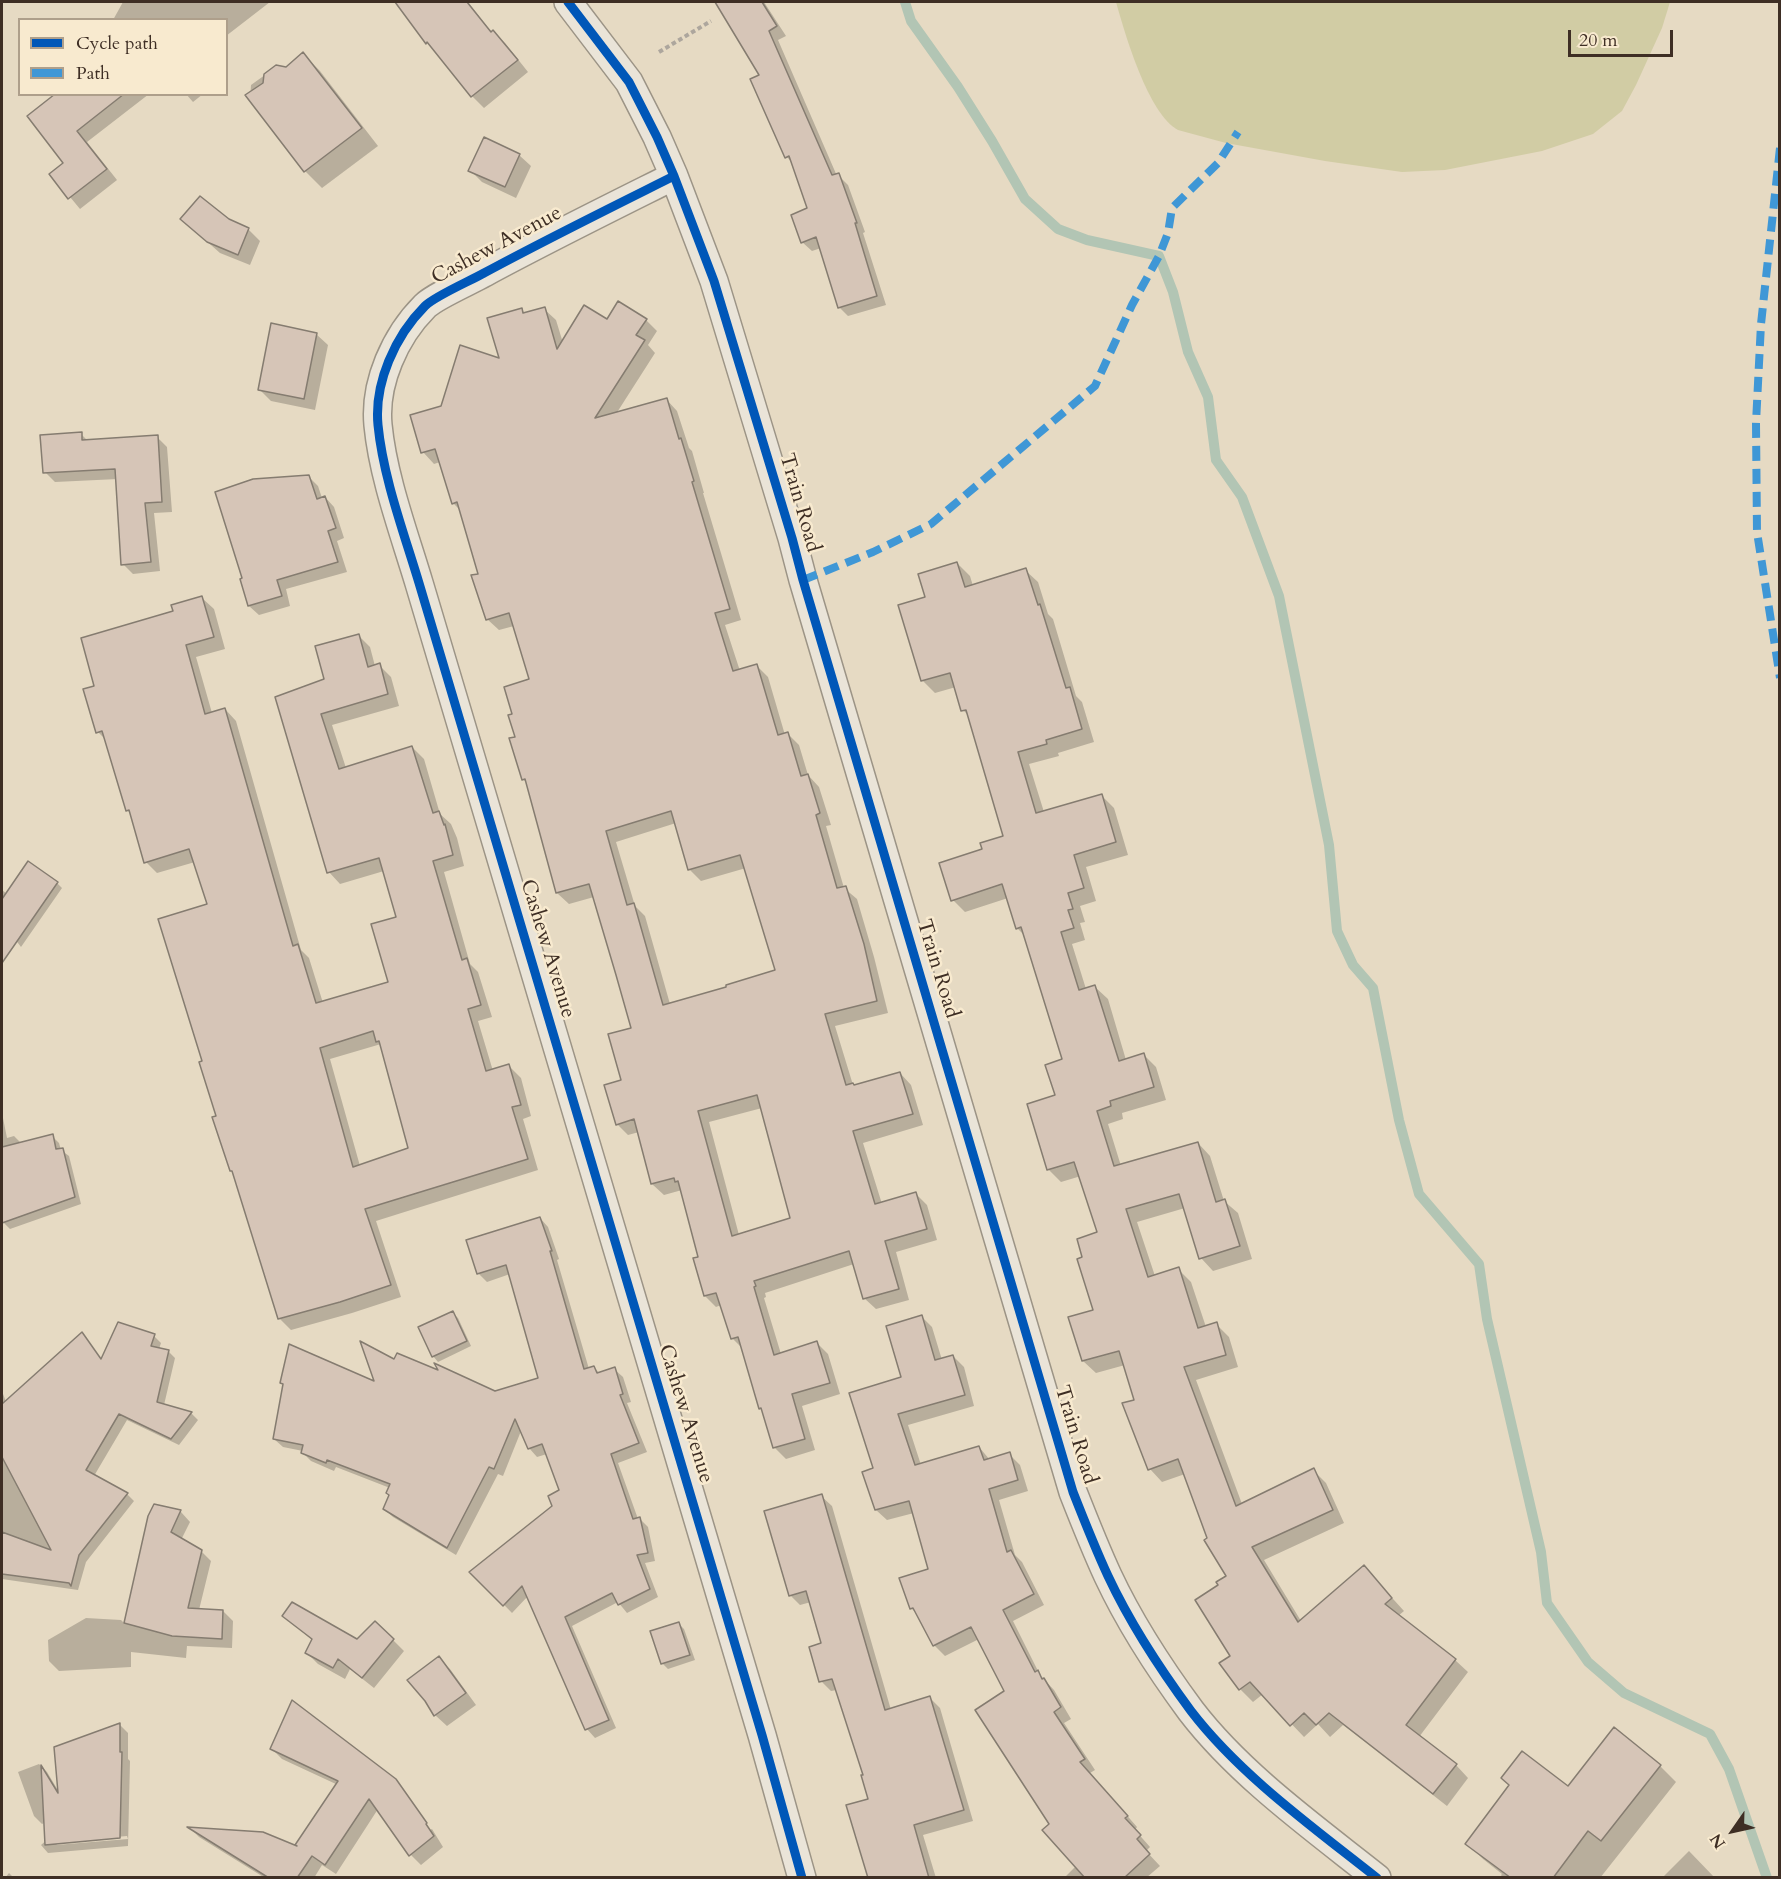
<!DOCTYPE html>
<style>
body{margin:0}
#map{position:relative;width:1781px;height:1879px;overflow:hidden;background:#e6dac3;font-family:Cardo,serif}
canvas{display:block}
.frame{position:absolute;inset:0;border:3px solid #3e2e24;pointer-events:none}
.legend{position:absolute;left:18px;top:18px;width:210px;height:78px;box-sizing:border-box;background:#f8eacf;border:2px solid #ae9f8b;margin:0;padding:8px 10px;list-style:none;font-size:18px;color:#3e2e24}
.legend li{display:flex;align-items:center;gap:12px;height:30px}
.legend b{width:30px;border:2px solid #ae9f8b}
.north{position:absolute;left:1703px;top:1801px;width:60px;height:60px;-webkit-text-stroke:4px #f8eacf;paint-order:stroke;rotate:236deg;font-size:16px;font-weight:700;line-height:24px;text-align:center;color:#3e2e24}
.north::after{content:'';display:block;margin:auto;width:21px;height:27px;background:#3e2e24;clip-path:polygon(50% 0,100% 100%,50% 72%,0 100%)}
.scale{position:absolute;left:1568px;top:30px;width:105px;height:27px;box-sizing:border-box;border:3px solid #3e2e24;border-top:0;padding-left:8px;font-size:18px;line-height:21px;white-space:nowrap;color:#3e2e24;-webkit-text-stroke:4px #f8eacf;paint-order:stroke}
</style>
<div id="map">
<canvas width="1781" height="1879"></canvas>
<div class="frame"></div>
<ul class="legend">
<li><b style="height:8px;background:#0057b8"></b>Cycle path</li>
<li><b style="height:8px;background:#3f97d6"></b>Path</li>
</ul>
<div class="north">N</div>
<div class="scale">20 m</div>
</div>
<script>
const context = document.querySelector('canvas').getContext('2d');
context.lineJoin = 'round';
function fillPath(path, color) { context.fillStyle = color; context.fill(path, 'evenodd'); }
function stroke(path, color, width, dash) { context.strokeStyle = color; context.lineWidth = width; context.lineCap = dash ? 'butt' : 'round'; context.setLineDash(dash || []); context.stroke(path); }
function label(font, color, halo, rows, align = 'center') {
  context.font = font + ' Cardo,serif'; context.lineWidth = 5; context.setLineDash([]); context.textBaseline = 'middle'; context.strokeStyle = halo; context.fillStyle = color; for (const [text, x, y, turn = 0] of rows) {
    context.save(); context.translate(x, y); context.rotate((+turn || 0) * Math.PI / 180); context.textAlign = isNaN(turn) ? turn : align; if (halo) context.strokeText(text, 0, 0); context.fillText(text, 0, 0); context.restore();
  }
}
const green = new Path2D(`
 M1116,2H1670L1662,28L1636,85L1622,111L1593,134L1542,151L1445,170L1402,172L1325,161L1226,143L1178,130C1148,114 1125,34 1116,2Z`);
const shadow = new Path2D(`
 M123,2H270L226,36V20H113Z
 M398,2H468L492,33L493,32L505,43L528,72L484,108L472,96L439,54L427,43Z
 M717,2H764L786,36L778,40L837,176L838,175L848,185L865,232L863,233L886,305L848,316L839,307L821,248L812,251L802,242L809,209L793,164L787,157L752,80L761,76Z
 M303,54L320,71L378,146L322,188L305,171L250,100L251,85L276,67L286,69Z
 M57,94H149L87,142L117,180L80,209L51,174L65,163Z
 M186,94H203L193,102Z
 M519,155L531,166L516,198L482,182L470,170Z
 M228,220L248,229L260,241L250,265L220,253L194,230Z
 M521,309L526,314L544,309L556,320L563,343L607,321L646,320L657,331L648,345L655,353L616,414L666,399L677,411L689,448L692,451L704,493H703L741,620L725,625L740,671L757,666L768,677L785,735L788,734L799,745L808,775L819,787L831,825L826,826L844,888L857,899L874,957L888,1013L835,1026L853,1085L855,1086L900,1073L911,1085L923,1125L863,1143L882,1204L916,1194L927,1205L937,1240L896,1252L909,1300L876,1309L864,1298L854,1264L765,1293L766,1297L764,1298L781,1354L817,1343L828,1354L840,1394L802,1406L815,1450L786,1459L774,1447L764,1412L760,1408L743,1349L732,1338L721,1305L716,1307L705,1296L700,1258L682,1190L664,1195L652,1184L639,1132L628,1135L617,1124L632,1029L594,897L569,904L557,893L528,784L523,779L517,738L531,680L514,626L499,630L487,619L480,575L460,510L453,503L440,462L434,464L423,452L442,407L502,361ZM676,823L689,869L701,881L746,868L777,971L728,988L670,1004L645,916L635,906L616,842ZM762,1108L792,1219L739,1235L709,1122Z
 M316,334L328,345L315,410L271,401L260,390Z
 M81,434L88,441L157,437L167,447L172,512L154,513L160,571L133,574L123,564L118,479L55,482L45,472Z
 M308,476L318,486L322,498L325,497L334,507L344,538L337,541L347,572L286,589L290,606L259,615L249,606L244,579Z
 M957,563L970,576L973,586L1025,570L1038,582L1048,614L1053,619L1076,696L1082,702L1094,742L1058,753L1059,756L1029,764L1044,812L1102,796L1114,808L1128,855L1086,867L1096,901L1080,906L1085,922L1080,923L1085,940L1072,944L1086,989L1095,987L1108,999L1126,1060L1143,1054L1156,1067L1166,1100L1122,1113L1123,1119L1108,1124L1121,1166L1198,1143L1210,1156L1224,1201L1238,1213L1252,1259L1213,1271L1201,1258L1185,1208L1137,1222L1155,1276L1178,1269L1191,1282L1206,1327L1216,1324L1229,1337L1238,1367L1196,1380L1242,1504L1313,1470L1326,1483L1344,1523L1264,1560L1301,1621L1364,1567L1404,1611L1398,1616L1455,1660L1468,1672L1419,1737L1456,1765L1468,1778L1447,1806L1343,1725L1330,1737L1318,1724L1304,1737L1263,1694L1253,1702L1240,1689L1221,1664L1232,1656L1220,1586L1228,1577L1209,1539L1185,1474L1162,1482L1150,1469L1135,1401L1125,1365L1096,1373L1083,1361L1070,1318L1095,1311L1084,1258L1099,1233L1081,1176L1061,1182L1048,1169L1057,1096L1064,1060L1025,936L1017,928L1008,898L965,912L953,900L983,850L1005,837L971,718L963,710L956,687L935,693L922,680L927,598Z
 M202,598L214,609L225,649L196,657L212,713L225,709L236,721L301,950L309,958L323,1003L390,983L398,918L384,871L340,884L329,872L277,698L326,680L358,635L370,647L375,666L379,665L391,677L399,706L332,725L346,768L412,747L424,759L440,814L451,824L457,838L464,866L444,872L470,964L478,972L492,1017L478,1021L493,1071L509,1066L521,1078L531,1116L523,1119L538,1170L376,1221L401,1297L352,1313L291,1330L279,1318L218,1116L203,1062L209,905L195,862L157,873L146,862L132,815L127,810L107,741L98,732L96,687L175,612ZM381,1044L410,1150L360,1166L330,1059Z
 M57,883L62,888L21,947L2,922V890L7,894Z
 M2,1113L7,1138L14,1136L21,1143L52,1136L59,1143L61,1150L69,1156L81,1204L10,1229L3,1222L2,1218Z
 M540,1218L548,1227L559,1259L557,1260L589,1369L594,1367L600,1374L614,1369L623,1377L631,1402L627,1403L647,1452L618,1463L638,1519H640L648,1527L655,1561L645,1563L658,1597L627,1613L618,1602L572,1626L616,1728L595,1738L587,1729L528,1596L512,1613L472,1572L554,1507L561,1491L547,1454L537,1457L529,1448L521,1431L503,1476L498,1474L456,1555L393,1517L384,1509L391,1496L390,1488L336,1467L334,1471L311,1461L303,1453V1451L283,1447L274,1439L284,1385L282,1383L376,1384L395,1361L495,1392L540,1379L510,1274L487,1282L478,1273Z
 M453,1313L458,1318L471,1346L438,1362L433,1356Z
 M922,1317L932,1327L942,1360L953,1356L964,1367L974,1406L908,1425L921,1465L979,1447L990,1460L1009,1454L1020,1465L1028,1491L999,1500L1015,1555L1022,1562L1044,1605L1013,1621L1040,1675L1054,1690L1071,1719L1064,1723L1095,1770L1090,1773L1137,1827L1135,1830L1150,1847L1146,1851L1160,1866L1146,1878H1064L1076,1866L1051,1824L1006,1692L979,1639L945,1656L934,1645L919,1616L911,1608L929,1570L914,1513L887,1520L876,1510L875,1469Z
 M82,1334L102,1360L154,1336L161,1343L159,1349L168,1351L175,1358L164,1405L192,1414L198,1420L179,1445L127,1420L94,1476L127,1494L134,1501L86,1562L78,1590L2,1579V1391L6,1402Z
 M821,1496L832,1506L891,1710L930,1698L940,1708L973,1821L923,1835L936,1878H870L869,1800L865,1776L837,1690L831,1691L821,1681L823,1644L811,1602L800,1605L790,1595Z
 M155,1506L181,1512L190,1522L181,1540L201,1551L211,1561L199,1610L223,1611L233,1621L232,1648L187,1646L186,1658L131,1652V1667L59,1671L49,1661L48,1640L86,1618L121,1620L125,1624L150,1516Z
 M284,1616L358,1641L393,1640L404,1651L374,1688L350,1669L345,1679L318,1664L307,1653L313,1641Z
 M679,1624L684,1629L695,1660L668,1669L662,1663Z
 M438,1658L450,1669L476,1705L447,1726L435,1715L427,1700Z
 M120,1725L128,1733V1759L130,1761L128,1846L48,1853L41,1845L92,1800L42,1824L34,1816L18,1772L39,1764L47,1772L59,1792ZM127,1836L128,1839L56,1845L60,1842Z
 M1615,1730L1660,1766L1676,1782L1600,1878H1503L1501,1875L1502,1874L1483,1859L1467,1843L1568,1788Z
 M272,1749L397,1784L430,1830L432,1829L443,1847L421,1865L411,1855L378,1809L336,1874L322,1865L314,1878H265L199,1837L191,1829L302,1849L338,1785L282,1759Z
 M1689,1851L1715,1878H1662Z
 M9,1873L14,1878H5Z`);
const stream = new Path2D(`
 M905,2L911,21L958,87L992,141L1025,199L1058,229L1087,240L1159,256L1173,292L1188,352L1208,397L1216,460L1242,497L1279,596L1329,845L1337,931L1353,965L1373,988L1399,1120L1419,1194L1479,1264L1487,1319L1541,1552L1547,1603L1588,1662L1624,1693L1710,1734L1729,1769L1767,1878`);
const building = new Path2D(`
 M395,2H467L491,32L493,30L518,60L471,97L427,42L426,44Z
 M715,2H762L777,26L769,31L832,175L839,173L857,223H855L877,296L838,308L816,237L801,243L791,215L807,208L789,156L785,158L750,79L759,75Z
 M303,52L362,128L304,172L245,95L263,83L264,74L276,65L286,67Z
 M55,94H124L77,131L107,169L68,199L49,174L63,163L27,116Z
 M484,137L520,154L505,187L468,171Z
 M200,196L229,219L249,228L238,255L207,242L180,219Z
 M618,301L647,319L636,335L645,340L595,418L667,398L679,439L681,438L694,481L692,482L730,609L715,613L733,671L757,664L778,735L788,732L801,776L808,774L820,813L816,815L837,888L846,886L864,944L877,1001L825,1014L846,1085L853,1083L854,1085L900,1072L913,1114L853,1131L875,1204L916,1192L927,1229L885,1241L899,1289L863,1299L849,1251L754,1281L756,1286L754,1287L774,1355L817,1341L830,1383L792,1394L805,1439L773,1448L761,1408L759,1409L738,1337L731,1339L716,1293L704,1296L693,1258L698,1257L678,1181L675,1182L674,1178L651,1184L634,1119L616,1125L604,1085L621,1080L608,1034L631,1028L616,975L589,884L556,893L525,779L522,780L509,738L515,737L508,715L512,714L504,687L529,679L509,613L486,620L471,575L478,574L457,502L452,504L435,449L421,453L410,415L441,406L460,345L499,358L487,318L522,308L523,313L545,307L557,349L584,305L607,319ZM671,811L688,870L740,855L775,970L726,985V987L663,1005L634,903L627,905L606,831ZM757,1095L790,1218L732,1236L698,1111Z
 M271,323L317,333L304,399L258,390Z
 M82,432V440L158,435L162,502L145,503L151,562L121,565L115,469L43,473L40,435Z
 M309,475L317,499L325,496L336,528L328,531L338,562L277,580L282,596L248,606L240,579L242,578L215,492L253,479Z
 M957,562L965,587L1026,568L1038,605L1040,604L1066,688L1070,687L1082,729L1046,740L1047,744L1018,752L1036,813L1102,794L1116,842L1074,855L1084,888L1068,893L1073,909L1068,910L1074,928L1061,932L1079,990L1095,985L1119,1061L1144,1053L1154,1087L1110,1101L1111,1106L1097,1111L1114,1166L1198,1142L1216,1202L1225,1199L1240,1246L1199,1259L1179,1194L1126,1209L1148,1277L1179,1267L1198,1328L1217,1322L1226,1355L1184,1367L1236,1506L1314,1468L1333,1510L1252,1547L1298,1622L1364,1565L1392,1598L1385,1604L1456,1659L1406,1725L1457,1764L1433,1794L1329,1713L1316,1725L1304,1713L1290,1726L1250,1682L1239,1690L1219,1663L1230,1656L1195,1600L1218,1585L1216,1582L1226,1576L1204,1540L1207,1538L1178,1459L1148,1470L1122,1403L1134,1400L1119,1351L1082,1361L1068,1317L1093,1310L1077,1259L1082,1257L1077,1239L1097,1232L1074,1162L1047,1170L1027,1104L1055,1095L1045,1065L1062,1059L1021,927L1016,929L1002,884L951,901L939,863L982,849L980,843L1003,836L966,710L961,711L950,673L921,681L898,605L925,597L918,574Z
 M202,596L214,637L186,645L205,714L225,708L293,946L298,944L316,1003L388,982L371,924L396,917L379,858L327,873L275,697L324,679L315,646L359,634L368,667L380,663L388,694L321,714L339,769L412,746L433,813L439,811L444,825L445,824L453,855L433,861L462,960L467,958L481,1005L468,1009L486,1071L509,1064L521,1105L512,1107L528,1159L365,1209L391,1285L340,1302L278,1319L232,1171H230L212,1117L216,1116L199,1062L202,1061L158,919L207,904L189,849L144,863L129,810L126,811L102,731L96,733L83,689L94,686L81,638L173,611L171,605ZM373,1031L376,1042L379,1041L408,1148L353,1167L320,1048Z
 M28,861L58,882L2,963V899Z
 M53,1134L56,1149L63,1148L75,1197L2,1223V1147Z
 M540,1217L552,1251H550L584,1369L594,1366L597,1373L615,1367L623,1394L620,1395L639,1443L611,1454L633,1519L640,1517L648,1553L637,1555L650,1589L618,1605L612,1593L565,1617L609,1720L585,1730L522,1586L503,1606L469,1572L552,1506L548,1496L559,1490L542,1444L528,1449L515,1419L494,1469L489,1467L447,1548L383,1509L389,1495L386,1493L390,1484L327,1460L326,1463L301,1453L303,1445L273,1439L283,1384L280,1383L289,1344L374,1381L360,1341L394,1359L397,1353L438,1370L434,1363L495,1391L538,1378L506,1265L477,1274L466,1240Z
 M453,1311L467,1341L432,1357L418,1327Z
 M922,1315L935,1360L953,1355L965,1395L898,1414L915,1465L979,1446L984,1460L1010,1452L1018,1480L989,1489L1007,1552L1011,1550L1034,1594L1003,1610L1035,1672L1038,1670L1042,1679L1044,1678L1061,1707L1054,1712L1085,1759L1080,1762L1128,1816L1125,1818L1141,1835L1137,1839L1150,1854L1124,1878H1085L1042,1830L1049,1824L975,1710L1004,1691L971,1627L933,1646L913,1608L910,1609L899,1578L928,1569L909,1501L875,1510L862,1472L873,1468L849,1393L901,1377L886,1326Z
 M118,1322L155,1334L151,1346L169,1350L157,1402L192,1412L171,1439L119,1414L86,1470L128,1493L79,1555L71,1586L69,1583L2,1574V1532L51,1550L2,1457V1404L82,1332L101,1359Z
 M822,1494L885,1710L930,1696L964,1810L914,1825L929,1878H868L846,1805L868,1799L861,1775H863L832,1679L819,1682L809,1647L821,1643L806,1591L789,1596L764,1511Z
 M154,1504L181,1510L171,1532L202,1550L188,1608L223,1610L222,1639L172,1636L124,1623L148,1516Z
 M292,1602L357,1639L375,1621L394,1639L362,1678L338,1659L333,1668L305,1653L312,1639L282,1616Z
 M679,1622L690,1655L661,1664L650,1631Z
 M439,1656L466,1693L434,1716L425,1701L407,1680Z
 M292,1700L396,1779L427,1823L426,1824L434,1836L409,1856L369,1799L325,1865L312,1856L297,1878H269L187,1827L263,1832L297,1846L295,1845L338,1781L270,1749Z
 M120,1723V1752H122L120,1838L45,1845L41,1765L58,1793L54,1747Z
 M1614,1727L1661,1765L1601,1841L1588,1831L1553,1878H1511L1465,1844L1509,1785L1501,1778L1522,1751L1568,1786Z`);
const path = new Path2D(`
 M659,52L711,21`);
const street = new Path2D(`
 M568,2L629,82L657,137L674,176L714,281L792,538L803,580L1073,1492C1084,1520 1095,1548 1108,1576C1130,1623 1160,1669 1191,1711C1240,1775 1314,1828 1377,1878
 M674,176C610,208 547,239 484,273C470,281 435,296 425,306C395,336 374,383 378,425C383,477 404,533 419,583L762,1735L802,1878`);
const quiet = new Path2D(`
 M1780,148L1761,324L1756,423L1757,532L1780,678
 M803,580L873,552L931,524L1095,386L1132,305L1159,256L1168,233L1172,208L1218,163L1238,132`);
const cycleway = new Path2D(`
 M568,2L629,82L657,137L674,176L714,281L792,538L803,580L1073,1492C1084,1520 1095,1548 1108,1576C1130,1623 1160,1669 1191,1711C1240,1775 1314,1828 1377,1878
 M674,176C610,208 547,239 484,273C470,281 435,296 425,306C395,336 374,383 378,425C383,477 404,533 419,583L762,1735L802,1878`);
const streetNames = [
 ["Cashew Avenue",497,246,-28],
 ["Train Road",799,503,74],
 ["Cashew Avenue",547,949,73],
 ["Train Road",937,969,73],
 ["Cashew Avenue",685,1414,73],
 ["Train Road",1075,1435,73]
];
fillPath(green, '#d1cca4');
fillPath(shadow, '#0003');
stroke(stream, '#b2c5b4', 10);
fillPath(building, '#d6c5b7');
stroke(building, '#857c70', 1.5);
stroke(street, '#9c9486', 30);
stroke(path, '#ada69d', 4, [4.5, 3]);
stroke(street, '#eae4d8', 27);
stroke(quiet, '#3f97d6', 8, [15, 8]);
stroke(cycleway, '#0057b8', 9);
label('21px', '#3e2e24', '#f8eacf', streetNames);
</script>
